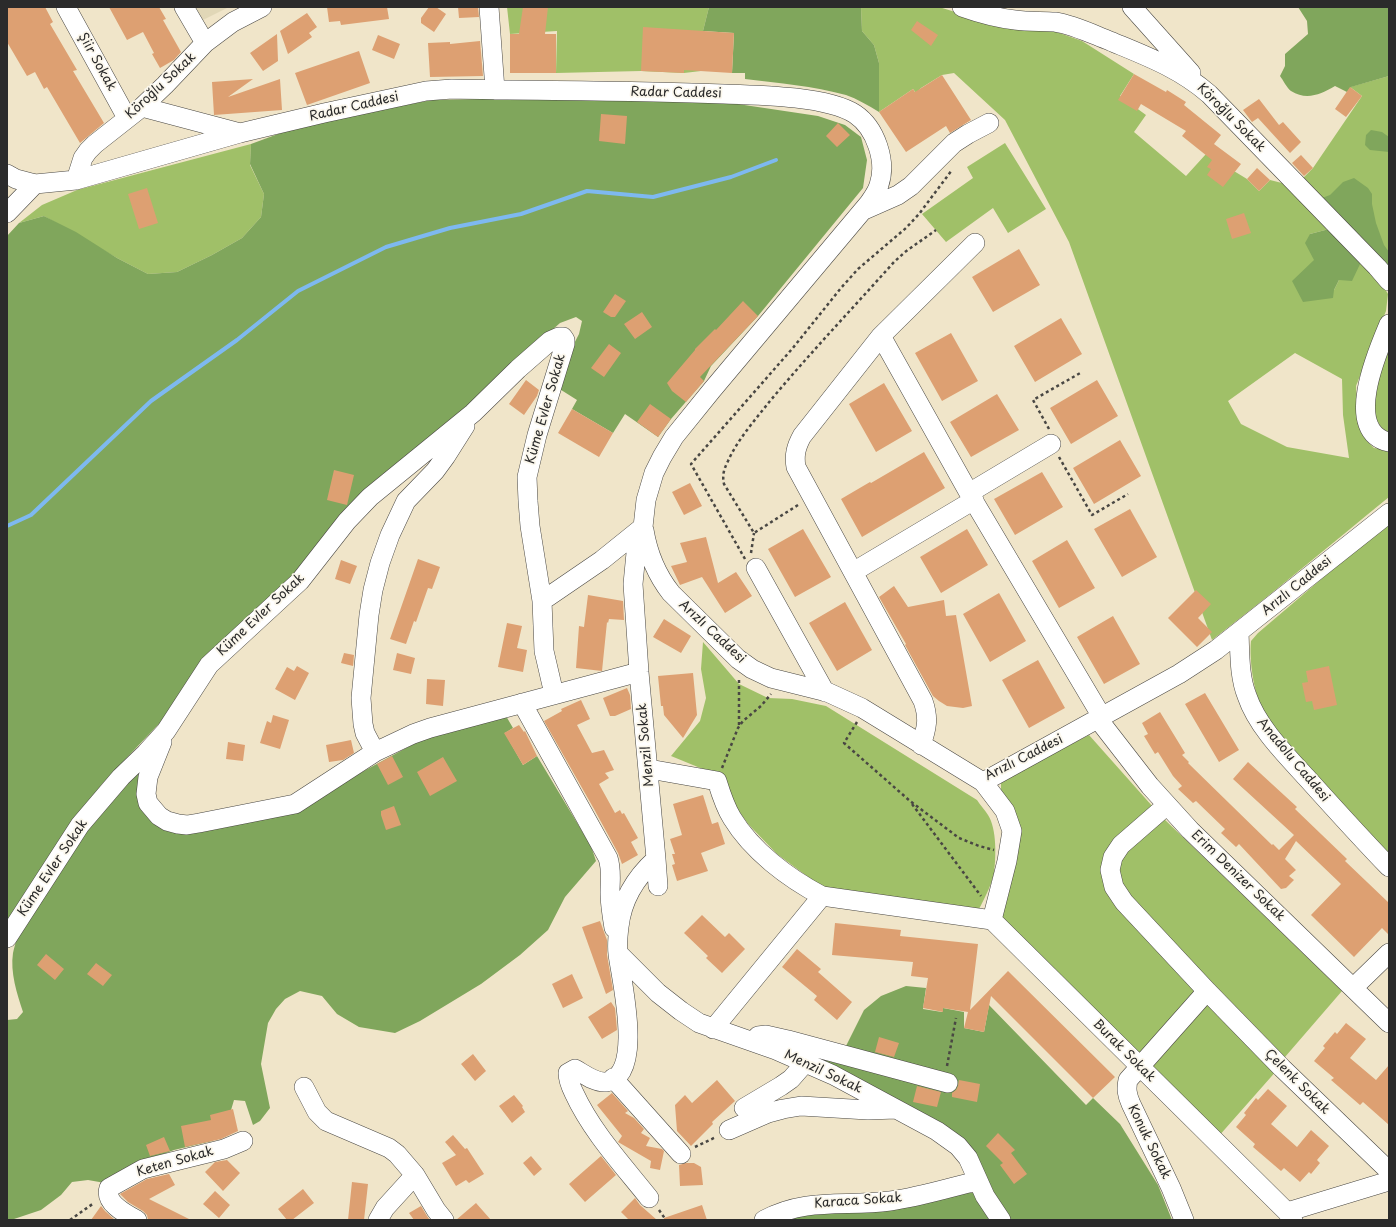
<!DOCTYPE html>
<meta charset="utf-8">
<style>
body{margin:0}
#map{position:relative;width:1396px;height:1227px;overflow:hidden;background:#f0e5c9;font-family:"Playpen Sans",sans-serif}
canvas{display:block}
.frame{position:absolute;inset:0;border:8px solid #2b2b2b;pointer-events:none}
</style>
<div id="map">
<canvas width="1396" height="1227"></canvas>
<div class="frame"></div>
</div>
<script>
const context = document.querySelector('canvas').getContext('2d');
context.lineJoin = 'round';
function fillPath(path, color) { context.fillStyle = color; context.fill(path, 'evenodd'); }
function stroke(path, color, width, dash) { context.strokeStyle = color; context.lineWidth = width; context.lineCap = dash ? 'butt' : 'round'; context.setLineDash(dash || []); context.stroke(path); }
function label(font, color, halo, rows, align = 'center') {
  context.font = font + ' "Playpen Sans",sans-serif'; context.lineWidth = 3.5; context.setLineDash([]); context.textBaseline = 'middle'; context.strokeStyle = halo; context.fillStyle = color; for (const [text, x, y, turn = 0] of rows) {
    context.save(); context.translate(x, y); context.rotate((+turn || 0) * Math.PI / 180); context.textAlign = isNaN(turn) ? turn : align; if (halo) context.strokeText(text, 0, 0); context.fillText(text, 0, 0); context.restore();
  }
}
const built = new Path2D(`
 M196,7H229L203,20Z`);
const green = new Path2D(`
 M507,7H709L703,31L701,71L684,73L641,71L556,73L557,31L510,34Z
 M861,7H939L978,19L1051,30L1082,41L1134,74L1120,96L1146,115L1134,132L1186,176L1206,154L1247,179L1259,191L1270,180L1290,185L1329,229L1310,234L1334,290L1339,280L1361,262L1382,284L1388,294L1386,311L1356,386L1358,423L1367,441L1374,448L1389,450V497C1330,545 1272,594 1212,640L1069,242L1005,120L954,73L942,75L921,88L916,93L913,89L879,112V63L874,45L862,31ZM1295,353L1342,379L1343,415L1349,458L1287,447L1241,424L1228,401Z
 M1389,76V268L1303,178L1313,168L1362,96L1350,87Z
 M1005,143L1046,209L1008,233L993,208L946,242L922,214L973,178L967,167Z
 M251,144L250,165L264,194L261,217L242,238L212,255L177,272L148,274L117,258L44,216L19,223L42,205L77,190Z
 M1389,343V432H1384L1376,419L1373,397Z
 M1389,524V855L1274,729C1270,723 1266,716 1262,710C1254,692 1249,661 1251,641L1258,633L1339,564Z
 M703,642L739,684L768,698L792,699L826,706L977,800C980,805 985,810 988,815C997,829 996,857 994,873C991,887 983,901 977,913L834,891L819,885L777,854L749,825L710,772L671,756L700,721L706,698L701,669Z
 M1089,735L1153,807L1103,867L1198,990L1139,1058L1000,920L1019,833L1001,794V781Z
 M1162,817L1342,991L1285,1057L1125,893L1118,878L1122,853Z
 M1210,1002L1278,1069L1218,1137L1150,1066Z`);
const forest = new Path2D(`
 M709,7H861L862,31L874,45L879,63V112C868,105 857,99 846,95C813,86 779,83 745,79V73H732L734,33L703,31Z
 M1298,7H1389V76L1351,87L1347,92L1335,86C1321,94 1307,101 1291,91C1287,88 1283,80 1280,76L1285,66V54L1308,34L1307,21Z
 M533,98L731,103L818,116L845,125L861,137L867,160L863,188L758,316L711,366L704,381L671,419L658,437L625,414L613,433L572,409L577,400L558,388L564,363L579,334L582,321L576,317L560,323L524,355L171,711L102,784L7,921V236L19,223L44,216L76,232L117,258L148,274L177,272L212,255L242,238L261,217L264,194L250,164L251,144L305,124L432,100Z
 M1371,130L1382,132L1389,137V152L1370,150L1365,145L1366,135Z
 M1354,178L1368,188L1372,194V204L1376,223L1384,245L1389,252V268L1322,198L1330,195L1343,182Z
 M1329,229L1361,262L1352,281L1339,280L1334,290L1333,298L1303,302L1292,281L1314,260L1305,243L1310,234Z
 M506,716L513,728L505,733L523,765L537,756L591,846L596,861L565,897L548,930L520,955L481,984L420,1021L395,1033L359,1027L337,1014L322,996L300,991L285,999L276,1009L268,1023L261,1064L270,1108L260,1121L253,1125L245,1101L234,1100L229,1117L212,1141L174,1150L132,1166L105,1183L88,1180L72,1182L61,1195L41,1210L11,1220H7V1020L17,1019L23,1012C17,994 10,972 13,953C14,948 16,942 17,937L85,832L149,756L139,786L167,830L340,784L430,735Z
 M906,986L926,988L923,1009L942,1012L943,1008L964,1012V1028L984,1032L989,1005L1086,1105L1093,1098L1120,1124L1158,1185L1172,1220H1008L973,1156L792,1046L845,1048L864,1010L881,996Z
 M950,1193H975L994,1220H781L807,1211Z`);
const stream = new Path2D(`
 M7,526L31,515L151,401L237,340L298,291L386,247L450,228L521,214L587,191L653,197L731,177L776,160`);
const building = new Path2D(`
 M7,7H45L53,22L50,24L77,70L73,71L104,123L80,143L47,87L44,89L35,72L27,76L7,42Z
 M109,7H159L166,19L163,20L181,52L174,60L160,68L152,54L154,53L143,32L127,40Z
 M327,7H387L389,19L341,25L340,21L329,22Z
 M429,7H436L446,14L434,32L421,23V18Z
 M458,7H478L479,17L459,18Z
 M523,7H548L545,34H556V73H510V34H519Z
 M307,13L317,27L309,33L312,37L288,54L280,31Z
 M917,21L938,35L931,46L911,30Z
 M643,27L734,33L732,73L684,70V73L641,71Z
 M277,34L278,61L263,71L250,53Z
 M378,35L400,44L394,59L372,50Z
 M480,41L483,76L430,77L428,43L450,42V44Z
 M359,51L370,83L307,105L295,73Z
 M1134,74L1166,92L1167,90L1186,102L1184,105L1221,135L1214,144L1241,164L1223,187L1207,175L1211,169L1207,167L1212,160L1182,136L1186,131L1141,104L1137,111L1118,100Z
 M942,75L971,120L950,133L946,126L906,152L879,112L913,89L915,92Z
 M253,79L228,97L280,79L282,110L214,115L212,82Z
 M1350,87L1362,96L1346,117L1335,109Z
 M1259,99L1279,125L1283,122L1301,142L1290,153L1258,118L1252,122L1243,110Z
 M601,114L627,116L625,144L599,141Z
 M838,123L850,135L837,147L826,136Z
 M1301,155L1313,168L1304,176L1292,163Z
 M1257,168L1270,180L1259,191L1247,179Z
 M147,188L158,223L139,229L128,194Z
 M1244,213L1251,233L1232,239L1226,219Z
 M1019,249L1040,285L993,312L972,277Z
 M615,294L626,301L615,317H611L603,312Z
 M743,301L758,316L700,377L704,381L686,402L672,391L667,383L695,350V349L715,329L716,330Z
 M642,312L652,327L635,339L624,324Z
 M1061,318L1082,354L1035,382L1014,346Z
 M951,333L978,381L942,401L915,353Z
 M609,344L621,353L604,377L591,368Z
 M526,380L539,390L537,396L524,415L509,404Z
 M1097,380L1118,416L1071,444L1050,408Z
 M884,383L912,431L876,452L849,404Z
 M997,394L1019,430L971,457L950,422Z
 M650,404L671,419L658,437L637,422Z
 M572,409L613,433L599,457L558,433Z
 M1120,440L1141,476L1094,504L1073,468Z
 M924,452L945,488L862,537L841,499L870,482L871,483Z
 M334,470L354,475L347,505L327,500Z
 M1042,472L1063,507L1015,535L994,499Z
 M690,483L702,506L684,515L672,492Z
 M1130,509L1157,557L1122,577L1094,529Z
 M803,529L831,577L795,597L768,549Z
 M967,529L988,565L941,593L920,557Z
 M706,537L718,583L736,572L752,596L725,613L702,577L680,585L671,566L687,562L680,543Z
 M1067,540L1095,588L1059,608L1032,561Z
 M418,559L440,567L432,589L428,588L416,622L414,621L406,644L390,639Z
 M341,560L357,566L350,584L335,579Z
 M894,586L908,607L944,600L946,616L956,615L972,706L963,708L947,706L939,701L933,696L905,645L906,644L879,597Z
 M1196,590L1211,604L1198,618L1212,632L1197,647L1168,618Z
 M999,593L1026,641L990,662L963,614Z
 M588,595L623,601L624,620L609,619L608,623L607,622L602,671L576,668L579,626L584,627Z
 M845,602L872,650L837,671L809,623Z
 M1113,616L1140,664L1104,684L1077,637Z
 M664,619L691,636L681,653L653,637Z
 M507,623L522,626L517,648L527,650L523,672L498,667Z
 M344,653L354,655L353,666L341,663Z
 M397,653L415,658L411,674L393,670Z
 M1038,660L1065,708L1029,728L1002,680Z
 M297,666L309,673L295,700L275,689L287,667L294,671Z
 M1329,666L1337,705L1314,710L1312,701L1306,702L1302,683L1308,682L1306,671Z
 M693,673L697,715L683,738L664,715L663,706H661L658,676Z
 M427,679L445,680L443,706L426,704Z
 M627,688L630,695L631,709L615,716H610L603,698Z
 M1205,693L1239,750L1219,762L1185,704Z
 M581,700L590,719L577,725L592,753L604,750L614,770L605,773L609,778L599,784L615,813L620,810L622,814L624,813L638,838L631,842L638,855L622,864L618,853L594,809L544,721L562,711L561,709Z
 M1160,712L1185,753L1182,755L1189,762L1188,763L1272,845L1273,844L1279,850L1294,835L1233,779L1248,762L1297,807L1295,809L1347,859L1345,861L1389,903V935L1382,928L1354,957L1311,915L1341,884L1296,841L1285,859L1296,870L1289,876L1294,880L1286,888L1281,889L1239,844L1236,847L1221,833L1225,829L1196,801L1193,803L1178,789L1182,786L1173,776L1158,752L1155,754L1144,736L1148,734L1142,723Z
 M273,715L289,720L280,749L260,743L267,721L271,723Z
 M519,725L524,732L525,731L537,756L523,765L504,733Z
 M351,740L354,753L343,760L329,762L326,745Z
 M228,742L245,745L243,761L226,759Z
 M392,756L403,777L388,785L377,764Z
 M443,757L457,781L430,796L417,772Z
 M703,795L712,824L718,822L725,844L701,853L708,871L677,881L672,865L675,864L672,854H675L670,839L682,835L673,804Z
 M394,806L401,825L386,830L381,815V811Z
 M702,915L725,937L729,933L745,949L722,973L706,958L708,956L684,933Z
 M600,921L607,940V955L613,990L606,994L582,927Z
 M835,923L901,930L900,936L978,944L970,1010L1008,971L1115,1077L1093,1098L991,996L984,1032L964,1028L968,1012L943,1008V1012L923,1008L928,978L911,976L913,962L832,955Z
 M797,949L821,969L818,972L852,1002L837,1020L814,1000L817,996L782,967Z
 M46,954L64,969L55,980L37,965Z
 M96,963L112,975L103,986L87,974Z
 M572,974L583,998L563,1008L552,984Z
 M611,1002L615,1008L617,1030L602,1039L588,1017Z
 M1346,1023L1366,1039L1350,1058L1376,1080L1389,1065V1125L1363,1102L1360,1105L1331,1080L1334,1078L1314,1061L1325,1048L1323,1046L1335,1032L1337,1034Z
 M879,1037L899,1043L894,1057L875,1052Z
 M473,1054L486,1071L475,1081L461,1064Z
 M717,1080L735,1101L712,1122L713,1124L691,1146L677,1131L675,1105L685,1095L692,1103Z
 M959,1080L980,1084L977,1102L952,1097V1093L956,1090L958,1086Z
 M917,1086L941,1092L937,1107L913,1102Z
 M1268,1089L1287,1106L1271,1124L1297,1147L1311,1130L1329,1146L1317,1160L1320,1163L1311,1174L1309,1172L1300,1182L1284,1168L1281,1171L1253,1147L1255,1144L1236,1127L1246,1115L1244,1113L1256,1098L1258,1100Z
 M612,1093L628,1111L625,1113L634,1118L644,1129L641,1133L650,1138L646,1146L662,1149L664,1151L660,1170L650,1168L651,1161L618,1142L622,1136L597,1105Z
 M514,1095L523,1106L522,1107L525,1112L512,1123L499,1106Z
 M233,1109L238,1131L221,1139L185,1147L181,1126L211,1120L210,1115Z
 M998,1133L1015,1150L1011,1153L1027,1174L1014,1184L1000,1165L1003,1163L986,1146Z
 M453,1135L465,1149L467,1148L484,1174L469,1183L466,1180L456,1186L442,1163L456,1155L445,1142Z
 M164,1137L170,1151L150,1156L146,1145Z
 M531,1156L542,1169L534,1176L523,1163Z
 M601,1156L616,1175L585,1202L569,1184Z
 M227,1160L240,1173L223,1191L205,1172L215,1162Z
 M686,1163H694L701,1167L703,1185L680,1186L679,1165Z
 M169,1174L175,1185L149,1199L191,1220H148L147,1215L143,1211L128,1202L120,1194L147,1179Z
 M352,1182L368,1184L364,1220H348Z
 M303,1189L314,1203L292,1220H287L278,1209Z
 M215,1191L230,1205L219,1218L203,1204Z
 M635,1198L640,1205L657,1220H629L621,1212Z
 M476,1203L491,1220H456Z
 M702,1205L707,1220H664V1218Z
 M101,1206L105,1211L115,1220H91Z
 M421,1206L427,1216L430,1220H414L409,1213Z`);
const path = new Path2D(`
 M1049,429L1033,400L1082,372
 M1059,457L1092,515L1128,494
 M798,505L754,533L724,484C722,475 724,469 728,461C738,439 755,420 770,401C810,353 853,308 894,262L905,252L936,230
 M751,553L754,533
 M745,559L691,464L792,349L841,288L858,269L906,228L919,214L952,170
 M857,722L844,743L910,801L959,838L979,846L994,850
 M739,725V678
 M722,768L738,728L743,721L761,706L771,694
 M912,804L981,896
 M947,1066L956,1018
 M695,1147L716,1137
 M659,1210L666,1220
 M70,1220L94,1203`);
const minor = new Path2D(`
 M66,7L127,118
 M184,7L205,43
 M489,7L495,90
 M962,7C979,13 997,18 1015,20C1028,22 1042,21 1055,22C1074,25 1092,34 1110,41C1146,56 1179,68 1209,94L1377,267L1389,281
 M1132,7L1191,73
 M142,107L240,133
 M7,174L16,179L35,184L76,180L240,133L324,113L426,91L452,89C542,91 633,90 724,94C759,95 827,96 855,114C876,128 887,162 879,185C877,192 873,197 869,203L712,390L674,437L662,457L654,473L646,500L643,527L636,553L633,584L639,672L656,859C636,877 622,899 619,927C618,935 617,946 618,954C621,979 645,1076 606,1082C595,1083 584,1074 575,1069L568,1073C568,1080 571,1087 574,1093C592,1132 622,1164 649,1198
 M76,180L83,158L88,151L95,144L142,107L165,85L205,43L233,22L262,7
 M864,210L898,195L911,186L954,143L968,134L989,123
 M7,213L35,184
 M1389,324C1378,350 1342,432 1389,442
 M881,336L969,493L1102,717
 M969,493L1051,444
 M644,530C648,554 656,574 671,593L738,659L752,669L771,678L827,692L862,708L983,782L1179,674L1216,650L1389,513
 M756,568L825,692
 M853,572L974,500
 M542,601L602,560L643,527
 M1239,633C1240,653 1239,676 1247,696C1257,726 1285,754 1306,777C1333,807 1360,837 1389,867
 M522,703L608,858C612,870 610,880 610,893C610,904 612,916 614,928
 M1098,719L1150,786L1190,830L1389,1023
 M162,742L148,777L146,794L148,803L159,816L167,821L178,824L187,825L199,823L295,804L375,752L413,734L430,728L639,672
 M921,745C927,728 929,718 923,701L796,467C794,455 796,447 802,436L881,336L975,243
 M375,752L365,733L363,724L361,698L369,615L373,590L380,563L390,535L406,501L435,471L446,456L465,426
 M649,769L717,781C721,794 725,807 732,818C752,851 788,878 822,896L992,920
 M983,782L1005,811L1012,831L1007,861L992,920L1287,1212L1293,1220
 M1167,805L1121,845L1113,857L1110,870L1114,887L1124,902L1207,991
 M656,859L658,886
 M7,938L80,825L121,777L146,753L166,731L209,665L300,581L347,521L370,497L473,413L518,369L550,341L559,337H563L565,340V344L537,435L527,477L528,501L530,526L542,601L544,651L554,694
 M618,953L658,993L681,1011L699,1023L776,1050L833,1075L937,1131L958,1146L968,1158L985,1196L1001,1220
 M1353,988L1389,953
 M713,1029L822,896
 M758,1036L766,1035L788,1040L948,1083
 M613,1078L681,1154
 M304,1087L317,1112L326,1121L389,1148L397,1154L415,1175
 M744,1108L781,1086L791,1079L805,1063
 M729,1130L768,1113L783,1109L801,1106L868,1110L896,1109
 M1287,1212L1389,1181
 M137,1220C126,1214 104,1203 109,1188L143,1169L224,1149L243,1141
 M378,1220L385,1208L415,1175L436,1210L444,1220
 M764,1220C807,1197 844,1207 890,1201C920,1197 948,1188 977,1181
 M1184,1220L1171,1188L1131,1104C1127,1095 1126,1089 1128,1080L1207,991L1282,1068L1389,1171`);
const streetNames = [
 ["Şiir Sokak",97,62,61],
 ["Köroğlu Sokak",161,86,-43],
 ["Radar Caddesi",676,93,1],
 ["Radar Caddesi",354,107,-13],
 ["Köroğlu Sokak",1231,118,45],
 ["Küme Evler Sokak",546,409,-74],
 ["Arızlı Caddesi",1297,586,-39],
 ["Küme Evler Sokak",261,615,-43],
 ["Arızlı Caddesi",712,632,43],
 ["Menzil Sokak",646,745,-95],
 ["Arızlı Caddesi",1024,758,-27],
 ["Anadolu Caddesi",1293,760,50],
 ["Küme Evler Sokak",53,868,-56],
 ["Erim Denizer Sokak",1238,876,44],
 ["Burak Sokak",1124,1051,45],
 ["Menzil Sokak",823,1072,25],
 ["Çelenk Sokak",1297,1082,45],
 ["Konuk Sokak",1149,1142,64],
 ["Keten Sokak",175,1162,-16],
 ["Karaca Sokak",858,1201,-4]
];
fillPath(built, '#e1d7b7');
fillPath(green, '#a0c068');
fillPath(forest, '#80a65c');
stroke(stream, '#7eb9f0', 4);
fillPath(building, '#dda072');
stroke(minor, '#494743', 20);
stroke(path, '#494743', 2.5, [3, 3]);
stroke(minor, '#fff', 19);
label('13px', '#2b2b2b', '#fbf7ec', streetNames);
</script>
